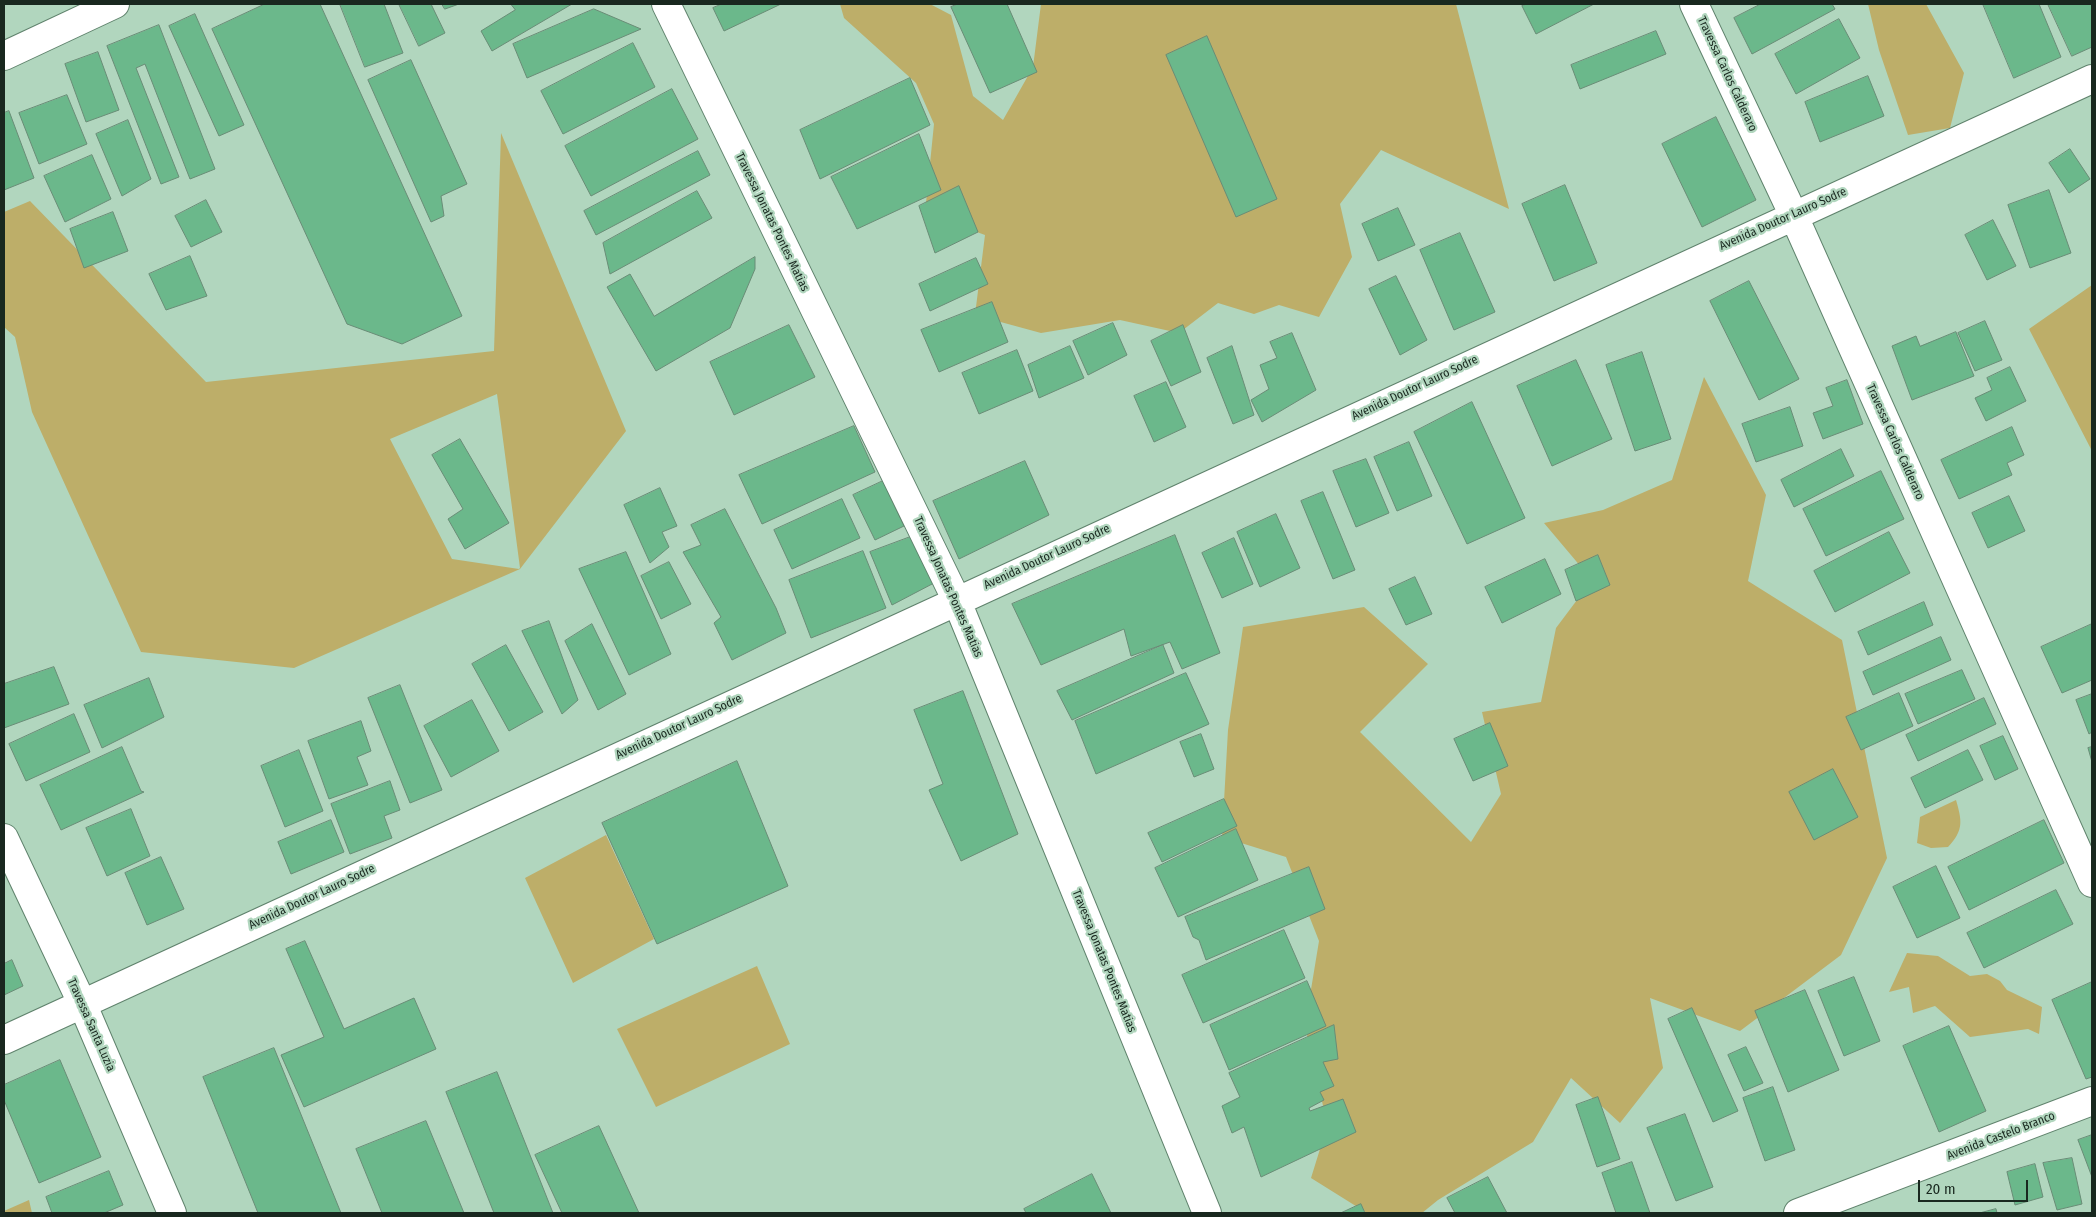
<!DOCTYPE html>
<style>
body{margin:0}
#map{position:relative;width:2096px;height:1217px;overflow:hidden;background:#b1d6be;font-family:"Fira Sans Condensed",sans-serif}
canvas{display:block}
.frame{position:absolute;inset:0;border:5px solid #19281f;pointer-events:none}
.scale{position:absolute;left:1918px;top:1180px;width:110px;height:22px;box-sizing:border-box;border:2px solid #19281f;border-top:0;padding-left:6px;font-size:15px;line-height:18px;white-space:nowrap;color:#19281f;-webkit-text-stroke:4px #b1d6be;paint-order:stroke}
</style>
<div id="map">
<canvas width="2096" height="1217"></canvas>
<div class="frame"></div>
<div class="scale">20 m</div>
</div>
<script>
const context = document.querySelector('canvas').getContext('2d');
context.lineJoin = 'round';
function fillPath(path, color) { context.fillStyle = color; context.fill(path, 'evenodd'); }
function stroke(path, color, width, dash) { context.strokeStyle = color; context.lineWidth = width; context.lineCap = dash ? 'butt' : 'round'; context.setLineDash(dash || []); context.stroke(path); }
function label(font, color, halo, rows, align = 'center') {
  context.font = font + ' "Fira Sans Condensed",sans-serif'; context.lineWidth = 4.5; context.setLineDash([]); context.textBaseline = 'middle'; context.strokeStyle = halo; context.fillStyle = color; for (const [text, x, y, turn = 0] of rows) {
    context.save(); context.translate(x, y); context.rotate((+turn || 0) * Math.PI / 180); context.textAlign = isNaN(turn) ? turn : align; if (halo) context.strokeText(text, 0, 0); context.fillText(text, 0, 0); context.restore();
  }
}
const green = new Path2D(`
 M840,4H930L951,15L973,96L1003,120L1033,67L1041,4H1456L1509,209L1381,150L1340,204L1352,257L1319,317L1279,305L1254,314L1218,303L1179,333L1120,320L1041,333L975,315L985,235L925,213L934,124L916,83L844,18Z
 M1868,4H1926L1964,73L1950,128L1908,135L1879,50Z
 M501,133L626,431L520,569L294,668L141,652L32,412L15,337L4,327V212L30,201L206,382L494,351ZM497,394L520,568L519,569L452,559L390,439Z
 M2092,285V451L2029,329Z
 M1704,377L1766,495L1748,581L1842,640L1887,858L1841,955L1740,1031L1650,998L1663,1068L1620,1123L1571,1078L1533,1142L1438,1200L1422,1213H1367L1311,1178L1320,1149L1326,1119L1305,1026L1319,941L1286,857L1222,837L1228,730L1243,627L1364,607L1428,664L1360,732L1471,842L1501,794L1482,712L1541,702L1556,628L1592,580L1544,523L1603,510L1672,480Z
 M1956,800C1962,821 1964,830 1948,847L1931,848L1917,843L1920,817Z
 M606,835L654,939L573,983L525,878Z
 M1907,953L1938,956L1970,976L1987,974L2000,981L2007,990L2042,1007L2039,1034L2028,1029L1970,1037L1935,1006L1913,1013L1909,987L1889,992Z
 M757,966L790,1044L656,1107L617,1029Z
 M29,1200L32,1213H4V1211Z`);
const building = new Path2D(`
 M265,4H320L462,316L402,344L347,324L212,29Z
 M340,4H384L403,53L365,67Z
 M399,4H431L445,33L419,46Z
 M442,4H459L445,9Z
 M511,4H572L492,51L481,31L515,10Z
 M722,4H781L724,31L713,8Z
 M958,4H1007L1037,72L990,93L951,7Z
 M1527,4H1594L1536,34L1522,6Z
 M1761,4H1832L1835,9L1752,54L1734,18Z
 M1983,4H2039L2061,57L2014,78Z
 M2048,4H2092V47L2072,56Z
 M594,9L641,29L527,78L513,44Z
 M195,14L244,125L219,136L169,26Z
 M1839,19L1860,58L1796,94L1775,54Z
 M159,25L215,169L190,179L145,64L136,68L179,177L161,184L107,46Z
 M1656,31L1666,54L1580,89L1571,65Z
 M1207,36L1277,199L1236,217L1166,55Z
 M633,43L655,87L563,134L541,91Z
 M98,52L119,110L86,122L65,64Z
 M411,60L467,184L441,196L444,216L431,222L368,80Z
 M1868,76L1884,116L1820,142L1805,102Z
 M910,78L930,125L820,179L800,130Z
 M672,89L698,139L591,196L565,146Z
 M67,95L87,144L39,164L19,113Z
 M9,111L34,178L4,190V113Z
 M1716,117L1756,200L1702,227L1662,144Z
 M128,120L151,179L122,196L96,134Z
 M919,134L941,190L857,229L831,177Z
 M2070,149L2090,179L2069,193L2049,163Z
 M698,151L710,175L596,235L584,211Z
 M92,155L111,199L65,222L44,176Z
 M1565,185L1597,263L1554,281L1522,204Z
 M959,186L978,232L935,253L919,206Z
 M2049,190L2071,253L2030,268L2008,205Z
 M697,191L712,218L610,274L603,243Z
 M206,200L222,232L191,247L175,216Z
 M1398,208L1415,245L1378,261L1362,224Z
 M113,212L128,251L84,268L70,229Z
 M1993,220L2016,266L1987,280L1965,235Z
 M1460,233L1495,312L1454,330L1420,250Z
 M190,256L207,296L166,310L149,274Z
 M755,257V269L730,328L656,371L607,287L630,274L654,316Z
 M976,258L988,284L930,311L919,284Z
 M1396,276L1427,340L1400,355L1369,289Z
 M1749,281L1799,379L1759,400L1710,301Z
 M992,302L1008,342L939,372L921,330Z
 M1985,321L2002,360L1975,371L1958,333Z
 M1113,323L1127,355L1088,375L1073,341Z
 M789,325L815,377L734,415L710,362Z
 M1183,325L1201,372L1171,386L1151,341Z
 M1956,332L1974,376L1912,400L1892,346L1916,336L1920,346Z
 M1292,333L1316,390L1262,422L1251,400L1269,389L1260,365L1277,358L1270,342Z
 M1070,346L1084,378L1039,398L1028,365Z
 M1232,346L1254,415L1233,424L1207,358Z
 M1017,350L1033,391L979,414L962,373Z
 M1642,352L1671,439L1635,451L1606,365Z
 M1576,360L1612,439L1552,466L1517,386Z
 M2010,367L2026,401L1986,421L1975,398L1992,390L1987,378Z
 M1847,380L1863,424L1823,439L1813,413L1833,406L1826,388Z
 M1166,382L1186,427L1154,442L1134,396Z
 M1472,402L1525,518L1467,544L1414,432Z
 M1790,407L1803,446L1756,462L1742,424Z
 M854,426L875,472L762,524L739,475Z
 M2012,427L2024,455L2007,463L2012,475L1959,499L1941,460Z
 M460,439L509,523L465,549L448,519L463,509L432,455Z
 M1409,442L1432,496L1397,511L1374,457Z
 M1841,449L1854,476L1794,507L1781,480Z
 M1366,459L1389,513L1356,527L1333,471Z
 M1025,461L1049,515L959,559L933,501Z
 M1881,471L1904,519L1826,556L1803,509Z
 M883,481L904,526L875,540L853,495Z
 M660,488L677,526L662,532L669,547L650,563L624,505Z
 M1323,492L1355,570L1333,579L1301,501Z
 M2009,496L2025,531L1988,548L1972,513Z
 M842,499L860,538L792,569L774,530Z
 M725,509L776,608L786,633L732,660L714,623L721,617L683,552L701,545L691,525Z
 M1276,514L1300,568L1260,587L1237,532Z
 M1889,532L1910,573L1835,612L1814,571Z
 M1175,535L1220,653L1182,669L1170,642L1131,656L1124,629L1041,665L1012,604Z
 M913,536L934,583L892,605L870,552Z
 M1234,538L1253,584L1222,598L1202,553Z
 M863,551L886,608L811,638L789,580Z
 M626,552L671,654L629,675L579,569Z
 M1598,555L1610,585L1576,601L1565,570Z
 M1545,559L1561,594L1502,623L1485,587Z
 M669,562L691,604L661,619L641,576Z
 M1415,577L1432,614L1406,625L1389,589Z
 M1924,602L1933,625L1868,655L1858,632Z
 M549,621L578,700L562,714L522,631Z
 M592,624L626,694L598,710L565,641Z
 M2092,624V680L2062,693L2041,647Z
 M1941,637L1951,660L1873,695L1863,672Z
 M506,645L543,712L509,731L472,664Z
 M1163,645L1174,673L1072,720L1057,691Z
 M54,667L69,704L4,728V684Z
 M1962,670L1975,699L1918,724L1905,694Z
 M1186,673L1209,724L1096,774L1075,721Z
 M149,678L164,717L102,748L84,705Z
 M400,685L442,790L410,803L368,698Z
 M963,691L1018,834L961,861L929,790L943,784L914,710Z
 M1899,693L1913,726L1861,750L1846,717Z
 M2092,694V732L2089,734L2076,700Z
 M1984,698L1996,724L1918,761L1906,735Z
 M472,700L499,751L451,777L424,726Z
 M74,714L90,752L26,781L9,744Z
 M361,721L371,751L357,757L368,785L329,799L308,741Z
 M1490,723L1508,766L1473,781L1454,739Z
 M1201,734L1214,769L1194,777L1180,742Z
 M2003,736L2018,769L1995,780L1980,746Z
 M122,747L141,791L144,792L61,830L40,785Z
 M2092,747V762L2088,748Z
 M299,750L323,811L285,827L261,766Z
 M1968,750L1983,780L1925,808L1911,778Z
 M737,761L788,886L657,944L602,823Z
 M1833,769L1858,817L1814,840L1789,792Z
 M390,781L400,810L384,816L392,838L350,854L331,804Z
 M1224,799L1237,826L1162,862L1148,833Z
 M131,809L150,856L107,876L86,828Z
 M331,820L344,852L291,874L278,842Z
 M2044,820L2064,863L1969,910L1948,867Z
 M1236,829L1258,880L1178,917L1155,868Z
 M161,857L184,909L147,925L125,873Z
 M1936,866L1960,918L1917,938L1893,887Z
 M1309,867L1325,909L1206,960L1199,940L1193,937L1185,917Z
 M2056,890L2073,924L1984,968L1967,933Z
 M1284,930L1305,978L1203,1023L1182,975Z
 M305,941L344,1029L414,998L436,1049L304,1107L281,1055L324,1037L286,949Z
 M12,960L23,986L4,995V964Z
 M1854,977L1880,1041L1844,1056L1818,991Z
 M1307,981L1326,1026L1229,1070L1210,1025Z
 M2092,982V1077L2086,1079L2052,1000Z
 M1805,990L1839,1070L1788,1092L1755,1011Z
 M1692,1008L1738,1111L1713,1122L1668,1019Z
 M1334,1025L1338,1059L1323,1062L1334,1086L1320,1092L1324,1100L1309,1108L1310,1111L1343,1099L1356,1132L1261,1177L1244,1127L1232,1133L1222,1106L1240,1097L1229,1073Z
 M1949,1026L1986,1111L1939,1132L1903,1046Z
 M1746,1047L1763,1083L1744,1091L1728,1055Z
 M274,1048L341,1213H258L203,1077Z
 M60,1060L101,1157L39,1183L4,1100V1085Z
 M497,1072L553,1213H494L446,1092Z
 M1773,1087L1795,1150L1765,1161L1743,1098Z
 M1598,1097L1620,1159L1597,1167L1576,1105Z
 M1685,1114L1713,1187L1676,1201L1647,1128Z
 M426,1121L464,1213H382L356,1149Z
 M599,1126L639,1213H562L535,1155Z
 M2092,1135V1177L2078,1140Z
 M2072,1158L2082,1204L2057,1210L2043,1163Z
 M1632,1162L1650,1213H1616L1602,1173Z
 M2035,1164L2043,1197L2015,1205L2007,1172Z
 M109,1171L123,1205L104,1213H52L46,1197Z
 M1092,1174L1111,1213H1026L1024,1209Z
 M1488,1177L1507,1213H1455L1447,1198Z
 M1361,1204L1365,1213H1341Z
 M1996,1209L1997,1213H1980Z`);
const minor = new Path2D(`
 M666,4L956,599L1207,1213
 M1694,4L1793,214L2092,883
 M4,56L115,4
 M4,838L82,1003L172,1213
 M4,1040C700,719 1394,394 2092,79
 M1798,1213L2092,1101`);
const streetNames = [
 ["Travessa Carlos Calderaro",1727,74,65],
 ["Avenida Doutor Lauro Sodre",1783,219,-24],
 ["Travessa Jonatas Pontes Matias",772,222,64],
 ["Avenida Doutor Lauro Sodre",1415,388,-25],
 ["Travessa Carlos Calderaro",1895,442,66],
 ["Avenida Doutor Lauro Sodre",1047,557,-25],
 ["Travessa Jonatas Pontes Matias",948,587,66],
 ["Avenida Doutor Lauro Sodre",679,727,-25],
 ["Avenida Doutor Lauro Sodre",312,897,-25],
 ["Travessa Jonatas Pontes Matias",1104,961,68],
 ["Travessa Santa Luzia",91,1025,66],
 ["Avenida Castelo Branco",2001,1136,-21]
];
fillPath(green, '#bdae69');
fillPath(building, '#6bb88b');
stroke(building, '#698c76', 1);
stroke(minor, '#60836d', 30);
stroke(minor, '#fff', 28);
label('12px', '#19281f', '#b1d6be', streetNames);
</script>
